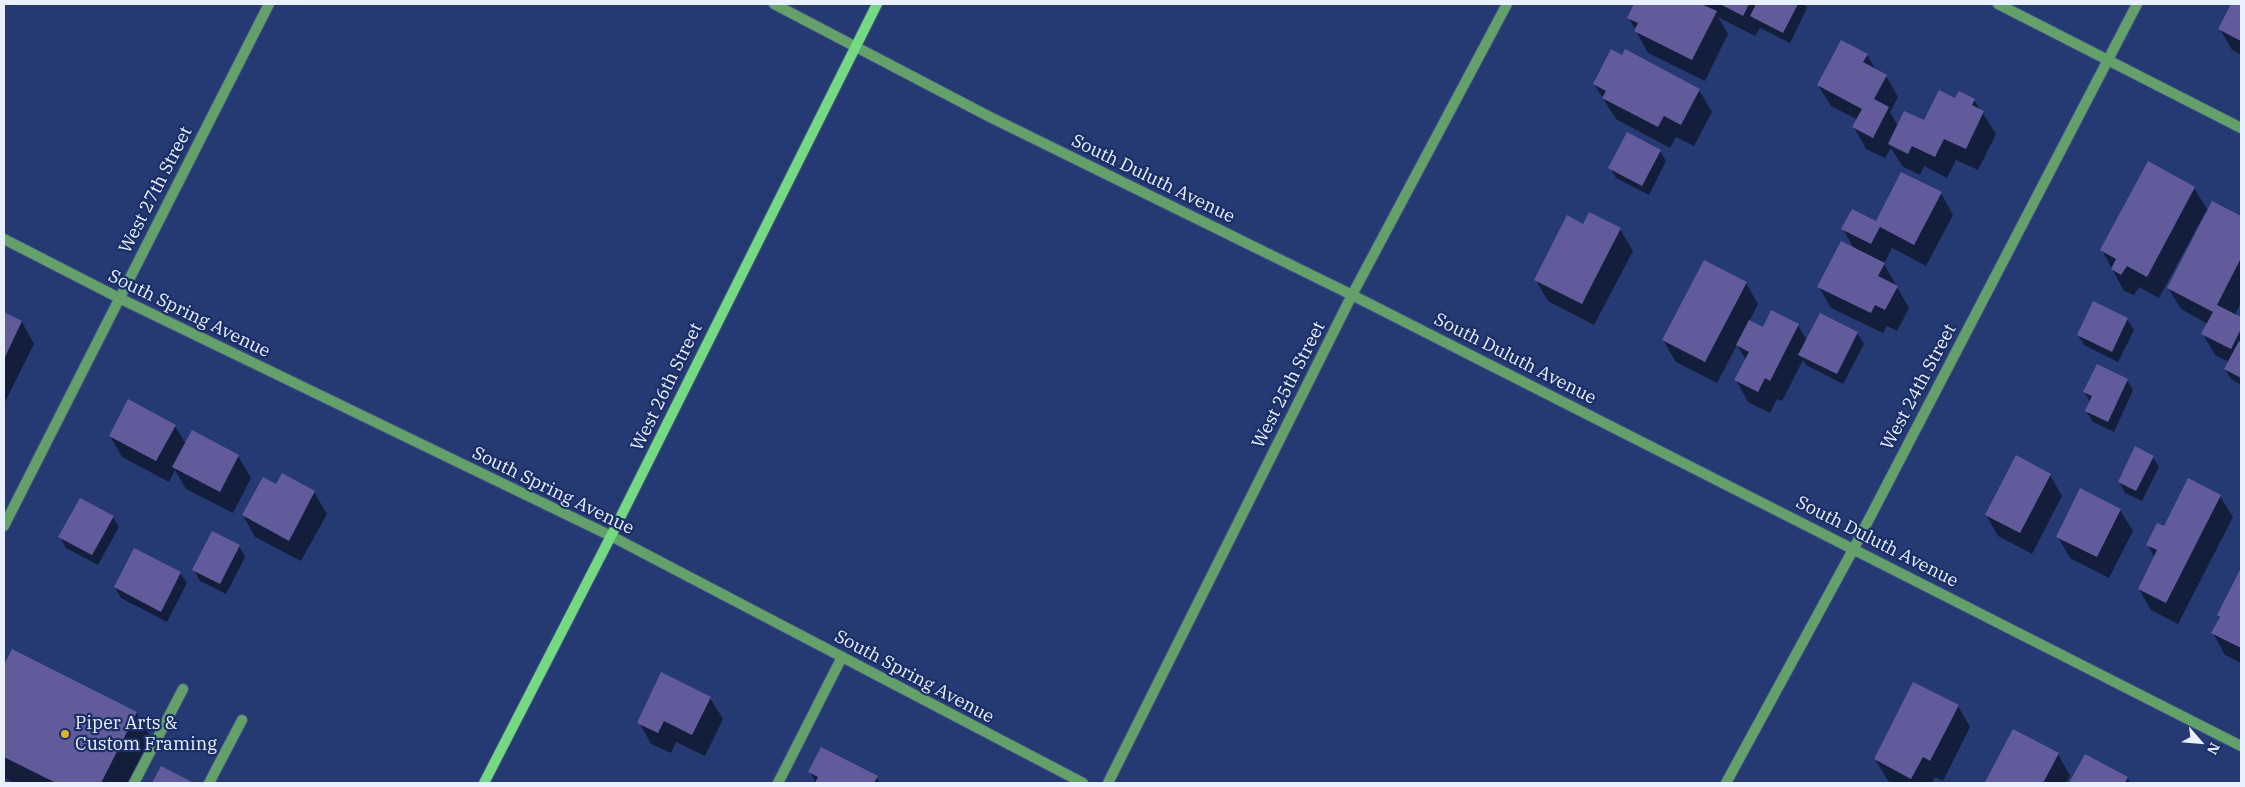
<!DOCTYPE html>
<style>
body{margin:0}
#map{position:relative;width:2245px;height:787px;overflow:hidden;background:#253972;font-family:"IBM Plex Serif",serif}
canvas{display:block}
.frame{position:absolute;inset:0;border:5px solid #e9f0fe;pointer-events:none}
.north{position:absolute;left:2175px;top:717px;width:50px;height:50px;-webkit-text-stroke:4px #1b2e66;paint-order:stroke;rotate:117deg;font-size:14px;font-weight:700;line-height:20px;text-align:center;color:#e9f0fe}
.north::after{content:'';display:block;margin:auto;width:18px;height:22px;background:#e9f0fe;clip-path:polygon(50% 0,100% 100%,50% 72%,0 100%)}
</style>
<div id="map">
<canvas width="2245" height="787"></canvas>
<div class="frame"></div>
<div class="north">N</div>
</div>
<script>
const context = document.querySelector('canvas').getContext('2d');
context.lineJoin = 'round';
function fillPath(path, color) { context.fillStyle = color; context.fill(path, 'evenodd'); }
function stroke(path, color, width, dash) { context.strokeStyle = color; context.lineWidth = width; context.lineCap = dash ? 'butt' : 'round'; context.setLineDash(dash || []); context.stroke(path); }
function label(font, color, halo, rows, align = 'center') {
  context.font = font + ' "IBM Plex Serif",serif'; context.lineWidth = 4.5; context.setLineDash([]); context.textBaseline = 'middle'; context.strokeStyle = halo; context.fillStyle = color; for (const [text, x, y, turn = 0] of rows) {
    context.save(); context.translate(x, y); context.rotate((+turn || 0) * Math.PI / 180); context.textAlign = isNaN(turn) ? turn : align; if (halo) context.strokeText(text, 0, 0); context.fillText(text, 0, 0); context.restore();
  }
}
const shadow = new Path2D(`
 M1635,4H1698L1706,8L1704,4H1804L1807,8L1790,43L1760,28L1755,36L1718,17L1728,34L1705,81L1648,53L1629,18Z
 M2233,4H2241V55L2232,50L2220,29Z
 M1625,51L1699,90L1712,112L1694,146L1676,137L1670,148L1616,119L1594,84L1623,56Z
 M1867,55L1876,70L1886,76L1898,97L1890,112L1898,126L1925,122L1956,100H1974L1996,134L1978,170L1956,160L1947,178L1924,166L1920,175L1902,166L1891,148L1885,158L1866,149L1854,127L1858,120L1831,106L1818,85Z
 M1660,151L1666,161L1649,195L1616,178L1610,168Z
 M2194,188L2208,211L2212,203L2241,218V302L2235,315L2241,319V385L2231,379L2225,369L2229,362L2215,355L2203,334L2208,324L2181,309L2168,288L2207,214L2205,213L2159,298L2139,287L2134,295L2124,291L2102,250Z
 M1941,193L1953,215L1926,266L1892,248L1884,264L1909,308L1897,331L1887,326L1883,333L1831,308L1819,287L1854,249L1843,229L1877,223Z
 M1584,226L1620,229L1633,251L1594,325L1548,301L1535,279Z
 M1746,283L1758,304L1749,322L1763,329L1798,325L1807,341L1857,333L1864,344L1843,384L1806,365L1803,360L1782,401L1777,399L1770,413L1748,402L1736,380L1746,360L1737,345L1717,383L1676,362L1663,340Z
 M4,314L22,322L34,344L4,404Z
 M2127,319L2134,330L2118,362L2084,345L2078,335Z
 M2127,380L2133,390L2114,432L2093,422L2086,411L2090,402L2084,392Z
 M175,426L186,444L192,432L238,456L251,478L233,513L186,489L175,470L169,482L122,457L110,436Z
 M2153,457L2159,467L2142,501L2125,493L2119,482Z
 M282,475L314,492L327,514L301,561L255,537L243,515L277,486Z
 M2050,475L2062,496L2032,554L1998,536L1986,515Z
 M2220,496L2233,517L2178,624L2151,610L2139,589L2154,557L2148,545L2165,528Z
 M2120,510L2133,531L2109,578L2070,558L2058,537Z
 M113,517L119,527L98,565L66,548L60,537Z
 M239,546L245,557L226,594L200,581L194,570Z
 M2241,572V663L2225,655L2213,633L2220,619L2218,615Z
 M180,573L187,583L167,622L121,598L115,587Z
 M13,650L136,712L154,743L133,783H15L4,778V668Z
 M710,698L723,719L705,756L676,742L671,753L651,744L639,722Z
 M1958,706L1970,727L1943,781L1935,777L1932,783H1893L1888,781L1875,759Z
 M2058,754L2070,776L2066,783L1986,782Z
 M2085,756L2128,778L2130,783H2071Z
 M810,772L877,777L880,783H816Z`);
const building = new Path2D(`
 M1634,4H1701L1717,11L1692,60L1634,31L1638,23L1627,18Z
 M1720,4H1749L1743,16Z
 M1756,4H1798L1783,33L1750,16Z
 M2231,4H2241V41L2218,29Z
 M1841,40L1868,54L1863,62L1887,75L1874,99L1889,107L1873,138L1852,127L1862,109L1817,85Z
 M1611,49L1622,55L1625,49L1700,89L1681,125L1664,116L1658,127L1602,98L1606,91L1593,84Z
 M1939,90L1955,98L1959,91L1975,99L1972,105L1984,111L1966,149L1944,139L1935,157L1912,146L1908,154L1888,144L1904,111L1924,120Z
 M1627,132L1661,150L1642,186L1608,168Z
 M2148,161L2195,187L2147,277L2127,266L2121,275L2111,269L2116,259L2100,250Z
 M1901,172L1942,192L1914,245L1880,227L1871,244L1841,229L1852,209L1876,221Z
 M2212,201L2241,216V258L2217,305L2241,317V329L2231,349L2201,334L2213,312L2167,288Z
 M1589,212L1621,228L1582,304L1534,280L1567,215L1583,224Z
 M1841,241L1885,263L1878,276L1898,286L1885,310L1875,305L1871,313L1817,287Z
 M1704,260L1747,282L1705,362L1662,340Z
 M2093,301L2128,318L2112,352L2077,335Z
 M1771,310L1799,324L1770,381L1765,378L1758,392L1734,380L1749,352L1736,345L1749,320L1763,327Z
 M4,312L22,321L4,359Z
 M1820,313L1858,332L1837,374L1798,355Z
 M2239,341L2241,342V378L2224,369Z
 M2097,364L2128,379L2108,422L2085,411L2092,396L2083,392Z
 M128,399L176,425L156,461L109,436Z
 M192,430L239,455L220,492L172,467Z
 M2135,446L2154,456L2136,491L2118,482Z
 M2016,455L2051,474L2020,533L1985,515Z
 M282,473L315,491L289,541L242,515L263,477L276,484Z
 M2188,478L2221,495L2166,603L2138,589L2157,550L2146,545L2157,523L2164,526Z
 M2080,488L2121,509L2097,557L2056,537Z
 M80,498L114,516L92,555L58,537Z
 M212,531L240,545L220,584L192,570Z
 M134,548L181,572L161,612L114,587Z
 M2241,568V648L2211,633L2220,617L2217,615Z
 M12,649L137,712L101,783H56L4,757V665Z
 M661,672L711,697L692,735L664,721L658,733L637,723Z
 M1913,682L1959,705L1930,761L1923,757L1911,779L1874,759Z
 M2013,729L2059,753L2043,783L1985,782Z
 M821,747L878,776L874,783H815L818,777L808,772Z
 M2085,754L2128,777L2125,783H2069Z
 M161,766L194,783H152Z`);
const lane = new Path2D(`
 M134,783L183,689
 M209,783L242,720
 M778,783L842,657`);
const street = new Path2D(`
 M774,4L988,116L1352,295L2241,746
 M1998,4L2241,128
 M4,239L119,298L611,536L1083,783
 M4,526L269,4
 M1108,783L1352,295L1507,4
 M1726,783L1854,548L2137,4`);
const secondary = new Path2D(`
 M484,783L611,536L877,4`);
const markers = [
 [65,734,5,"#dfb034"]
];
const streetNames = [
 ["South Duluth Avenue",1153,179,26],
 ["West 27th Street",156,190,-63],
 ["South Spring Avenue",189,314,26],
 ["South Duluth Avenue",1515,359,27],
 ["West 25th Street",1289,385,-63],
 ["West 26th Street",667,387,-64],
 ["West 24th Street",1919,387,-62],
 ["South Spring Avenue",553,491,26],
 ["South Duluth Avenue",1877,542,27],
 ["South Spring Avenue",914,677,28]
];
const poiNames = [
 ["Piper Arts &",75,724],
 ["Custom Framing",75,745]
];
fillPath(shadow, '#0007');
fillPath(building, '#615b9c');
stroke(lane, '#405386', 12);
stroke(street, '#405386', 12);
stroke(secondary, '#405386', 12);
stroke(lane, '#64a16a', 10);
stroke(street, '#64a16a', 10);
stroke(secondary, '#74d980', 10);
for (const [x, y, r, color] of markers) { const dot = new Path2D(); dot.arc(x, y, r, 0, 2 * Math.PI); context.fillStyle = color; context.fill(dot); stroke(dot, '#1b2e66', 2); }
label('18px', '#e9f0fe', '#1b2e66', streetNames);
label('18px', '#e9f0fe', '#1b2e66', poiNames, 'left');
</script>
